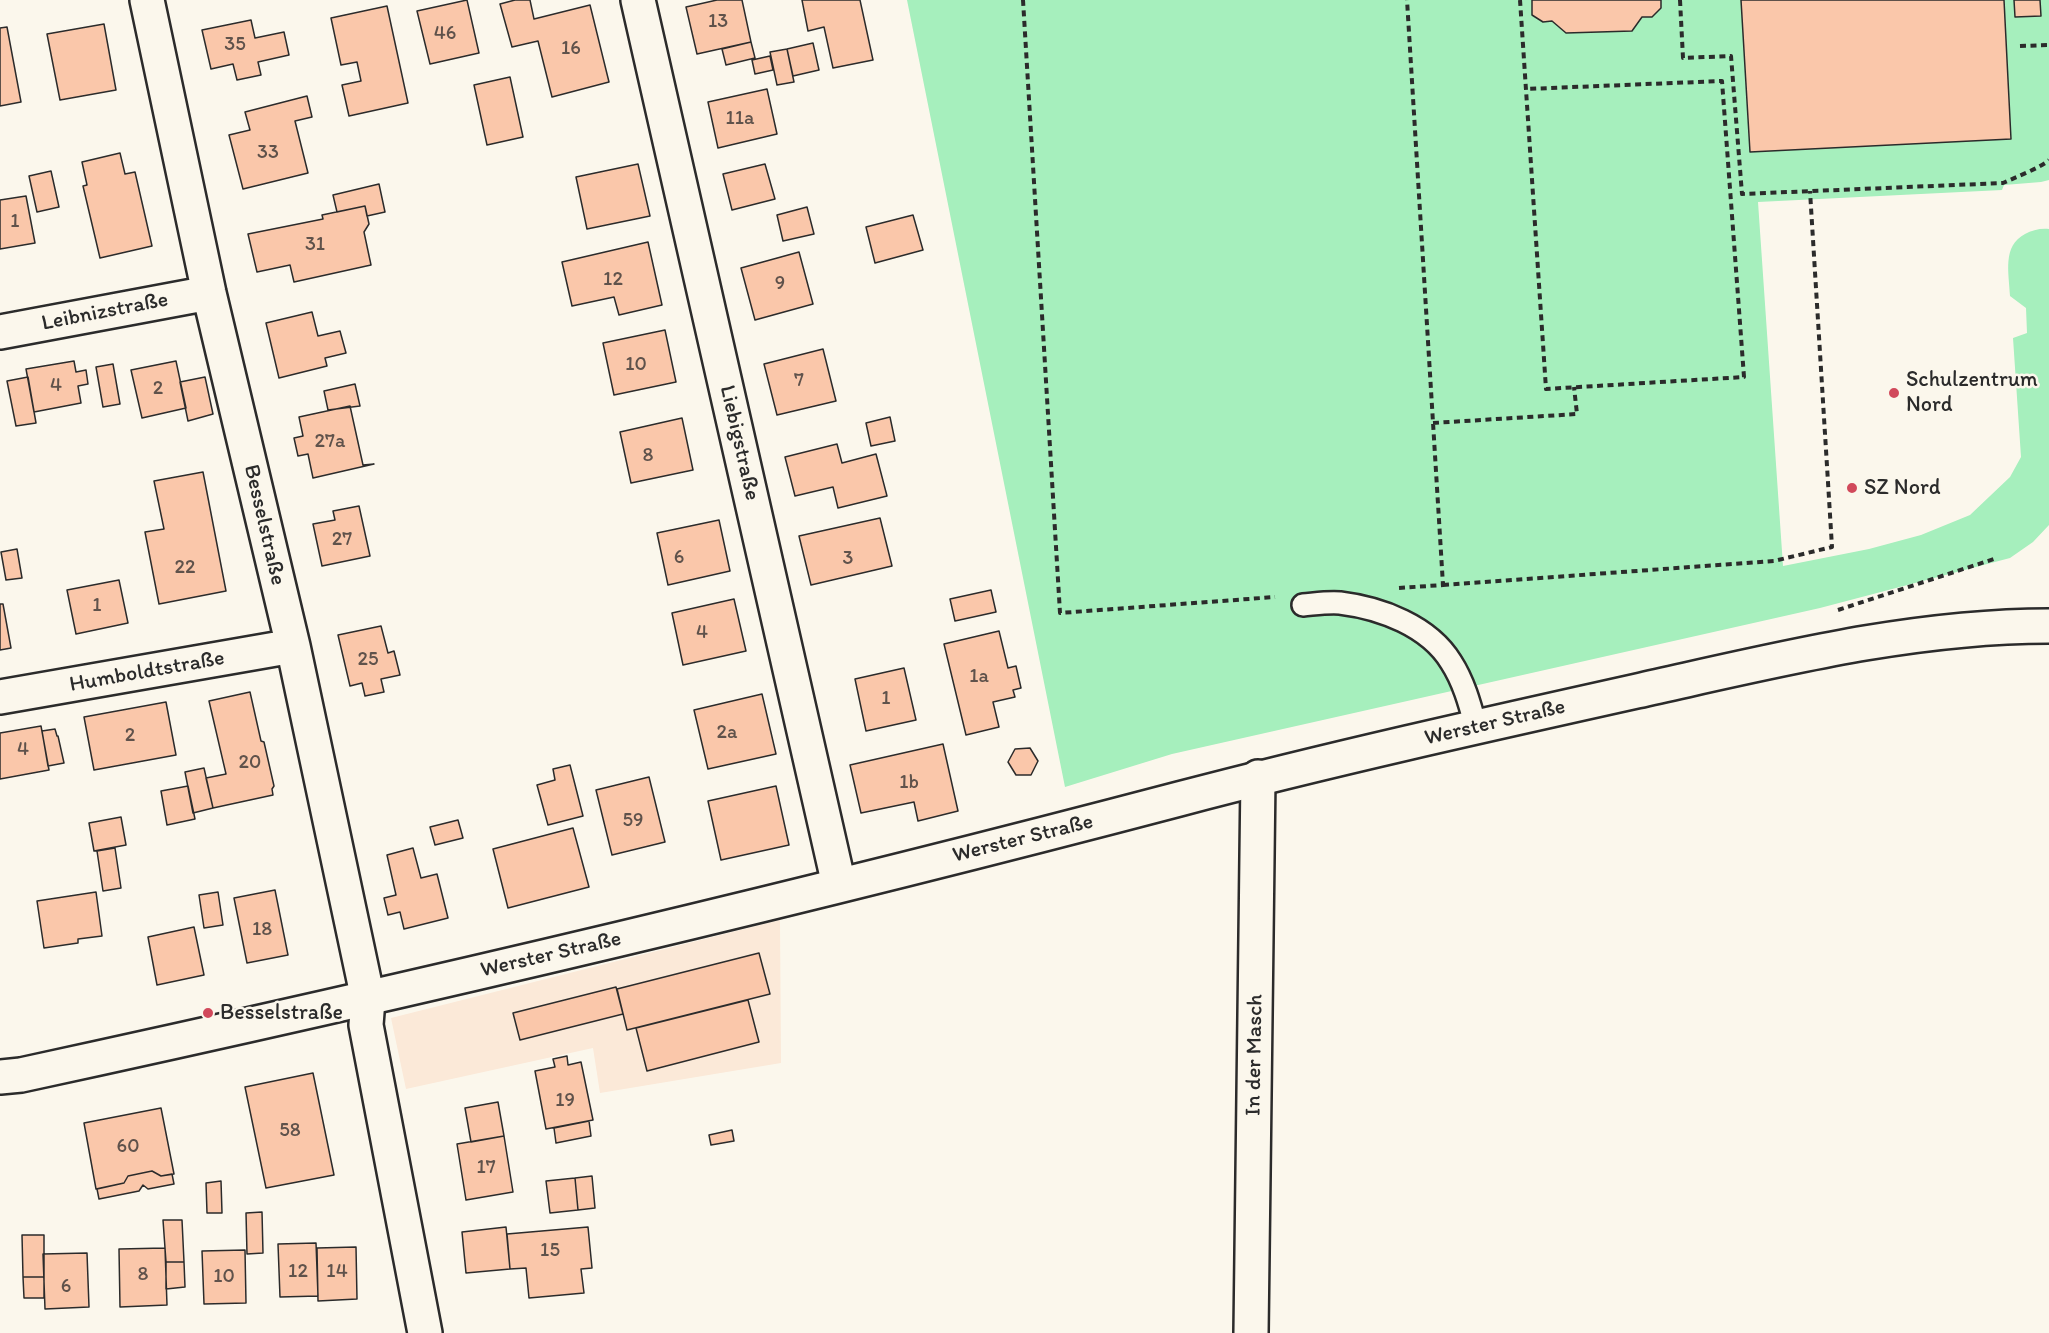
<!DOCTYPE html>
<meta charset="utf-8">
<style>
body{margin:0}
canvas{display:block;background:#fbf7ec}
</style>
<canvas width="2049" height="1333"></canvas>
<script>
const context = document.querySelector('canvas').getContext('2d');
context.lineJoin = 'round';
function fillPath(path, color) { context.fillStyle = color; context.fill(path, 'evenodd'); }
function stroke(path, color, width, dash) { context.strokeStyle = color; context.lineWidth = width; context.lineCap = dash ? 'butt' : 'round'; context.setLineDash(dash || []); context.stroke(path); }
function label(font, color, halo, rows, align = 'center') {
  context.font = font + ' Itim,sans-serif'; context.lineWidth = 5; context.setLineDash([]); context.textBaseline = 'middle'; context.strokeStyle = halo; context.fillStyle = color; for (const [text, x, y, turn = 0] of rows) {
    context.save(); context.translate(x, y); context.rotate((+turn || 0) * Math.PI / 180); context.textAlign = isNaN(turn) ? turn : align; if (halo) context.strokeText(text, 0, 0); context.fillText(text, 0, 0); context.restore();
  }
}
const built = new Path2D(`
 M780,920L781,1063L600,1093L593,1048L406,1089L391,1018Z`);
const green = new Path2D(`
 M907,0H2049V180L2041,182L2004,185L2002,190L1758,202L1783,566L1869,549L1921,535L1970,515L2010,477L2021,457L2013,338L2027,333L2026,308L2010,296C2009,273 2002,246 2025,234C2032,230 2041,228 2049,229V525L2033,542L2010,558L1820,608L1172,754L1065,787Z`);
const building = new Path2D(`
 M467,0L479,53L430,64L417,11Z
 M515,0H530L534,19L590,5L609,82L552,97L538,41L512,47L500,4Z
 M717,0H742L751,42L697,54L686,7Z
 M802,0H860L873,60L833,68L824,27L808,31Z
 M1532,0H1661V8L1652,17H1642L1632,31L1566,33L1552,21L1543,22L1532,15Z
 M1741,0H2004L2011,139L1750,152Z
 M2014,0H2040L2041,16L2015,17Z
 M387,6L408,103L349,116L342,85L361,81L357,62L341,65L331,18Z
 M251,20L255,38L284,32L289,55L258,62L261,75L237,80L233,64L211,69L202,30Z
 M104,24L116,90L60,100L47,34Z
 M7,27L21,102L0,106V28Z
 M751,42L755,58L726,65L722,49Z
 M813,43L819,70L793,76L787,49Z
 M787,49L794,82L777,85L770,52Z
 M770,56L773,70L755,74L752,60Z
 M510,77L523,137L487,145L474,85Z
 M767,89L777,134L718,148L708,102Z
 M307,96L312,117L295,121L308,173L243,189L229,135L250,130L245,112Z
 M120,153L125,174L135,172L152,246L100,258L83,186L87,185L82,162Z
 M638,164L650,216L587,229L576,177Z
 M765,164L775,199L732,210L723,174Z
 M51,171L59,207L37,212L29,176Z
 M379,184L385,212L367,216L365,206L337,212L333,195Z
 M26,196L35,243L0,249V200Z
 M365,206L369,224L364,232L371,265L294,282L290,265L257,272L248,234L323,219L322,215Z
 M807,207L814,234L783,241L777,215Z
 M913,215L923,250L875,263L866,227Z
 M648,242L662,305L619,315L614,297L572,306L562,262Z
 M799,252L813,304L755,320L741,268Z
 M312,312L318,336L340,331L346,353L325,358L327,366L279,378L266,323Z
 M665,330L676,382L614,395L603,343Z
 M823,349L836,401L777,415L764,364Z
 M74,361L76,372L86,370L88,384L78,386L81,403L34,412L26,369Z
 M176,361L186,408L142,418L131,370Z
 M113,364L120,404L103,407L96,367Z
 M28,377L36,423L16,426L7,381Z
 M205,377L213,414L188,421L180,382Z
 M355,384L360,406L328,410L324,391Z
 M350,406L363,465L374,464L313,478L308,454L298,456L294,438L303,436L299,417Z
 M890,417L895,441L871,446L866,423Z
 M682,418L693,470L631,483L620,432Z
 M837,444L842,463L876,454L887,496L838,508L833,487L795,496L785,457Z
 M203,472L226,591L159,604L145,532L164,529L154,481Z
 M359,506L370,556L322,566L313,524L335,520L333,511Z
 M880,518L892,566L811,585L799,536Z
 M719,520L730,571L668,585L657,533Z
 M17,549L22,578L6,580L1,552Z
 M119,580L128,623L76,634L67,590Z
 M991,590L996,612L955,621L950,599Z
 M734,599L746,651L683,665L672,613Z
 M0,604H3L11,648L0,650Z
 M381,626L388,653L394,651L400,675L381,679L384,692L365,696L362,683L350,686L338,635Z
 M999,631L1008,668L1016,666L1021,688L1013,690L1015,697L993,702L999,727L966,735L944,644Z
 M904,668L916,720L866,731L855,679Z
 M250,692L261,741L264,742L274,786L272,789L273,795L213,808L206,778L226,774L209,701Z
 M762,694L776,754L708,769L694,710Z
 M166,702L176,755L94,770L84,717Z
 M41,726L49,770L0,779V733Z
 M55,729L57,736H58L64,763L48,766L42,731Z
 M943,744L958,811L918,821L914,802L861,813L850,765Z
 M1030,748L1038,761L1031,775H1016L1008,762L1015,749Z
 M570,765L583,816L548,825L537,785L555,780L553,769Z
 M204,768L213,808L193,813L185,772Z
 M649,777L665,842L612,855L596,790Z
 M188,786L195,819L167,825L161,791Z
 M776,786L789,845L721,860L708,801Z
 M121,817L126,845L94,851L89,823Z
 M458,820L463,838L435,845L430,827Z
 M573,828L589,887L508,908L493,849Z
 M115,848L121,888L103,891L97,851Z
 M413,848L421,878L437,874L448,918L404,929L400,912L388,915L384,898L396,895L387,855Z
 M275,890L288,955L247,963L234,898Z
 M96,892L102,936L78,939V943L44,948L37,901Z
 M218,892L223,925L204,928L199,895Z
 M194,927L204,975L157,985L148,937Z
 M759,953L770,994L627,1030L617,989Z
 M616,987L623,1014L520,1040L513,1013Z
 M748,1000L759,1042L647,1071L636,1028Z
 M567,1056L568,1065L581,1062L593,1120L546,1129L535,1071L555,1067L553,1059Z
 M313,1073L334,1175L266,1188L245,1087Z
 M498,1102L504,1136L471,1142L465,1108Z
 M161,1108L174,1174L161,1176L152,1171L128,1176L124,1183L96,1189L84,1123Z
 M589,1121L591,1136L556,1143L554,1128Z
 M732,1130L734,1141L711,1145L709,1135Z
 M504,1136L513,1192L466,1200L457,1144Z
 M152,1171L161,1176L172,1174L174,1184L148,1189L143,1185L139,1191L99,1199L97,1189L124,1183L128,1176Z
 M592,1176L595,1208L578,1210L575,1178Z
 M575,1178L578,1210L550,1213L546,1181Z
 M221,1181L222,1213H207L206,1183Z
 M262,1212L263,1253L247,1254L246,1213Z
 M163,1220H182L184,1262H166Z
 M506,1227L510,1269L466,1273L462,1232Z
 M588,1227L592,1268L581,1269L584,1293L529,1298L526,1268L510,1269L507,1234Z
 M22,1235H44V1277H23Z
 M316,1243L318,1296L280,1297L278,1244Z
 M356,1247L357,1299L318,1301L317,1248Z
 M165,1248L167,1305L120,1307L119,1249Z
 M245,1250L246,1303L204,1304L202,1251Z
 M87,1253L89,1307L45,1309L43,1254Z
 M166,1262H184L185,1287L166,1289Z
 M23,1277H44V1298H24Z`);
const path = new Path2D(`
 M1023,0L1060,613L1275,597
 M1520,0L1546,389L1744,377L1722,81L1526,89
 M1680,0L1683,58L1731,56L1742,194L2003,183C2014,178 2042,167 2049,160
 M2020,46L2049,45
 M1433,423L1577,414L1574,387
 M1443,585L1774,561L1832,547L1810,191
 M1399,588L1443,585L1407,0
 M1838,610L1997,558`);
const lane = new Path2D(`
 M1303,605C1315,604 1328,602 1340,603C1381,608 1429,626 1451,662C1464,682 1470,705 1476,727`);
const street = new Path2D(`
 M147,0L209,293L293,646L368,999L366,1025L425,1333
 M638,0L839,885
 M0,332L209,293
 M0,697L293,646
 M1251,1333L1258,777`);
const secondary = new Path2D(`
 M0,1077L21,1075C409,991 795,900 1179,799C1331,759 1484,725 1637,691C1773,661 1909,626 2049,626`);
const markers = [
 [1894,393,6,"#d1495b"],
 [1852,488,6,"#d1495b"],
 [208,1013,6,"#d1495b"]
];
const numberNames = [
 ["13",718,22],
 ["46",445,34],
 ["35",235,45],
 ["16",571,49],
 ["11a",740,119],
 ["33",268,153],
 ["1",15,222],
 ["31",315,245],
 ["12",613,280],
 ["9",780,284],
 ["10",636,365],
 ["7",799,381],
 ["4",56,386],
 ["2",158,389],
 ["27a",330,442],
 ["8",648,456],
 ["27",342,540],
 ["6",679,558],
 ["3",848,559],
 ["22",185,568],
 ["1",97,606],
 ["4",702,633],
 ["25",368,660],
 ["1a",979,677],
 ["1",886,699],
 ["2a",727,733],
 ["2",130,736],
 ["4",23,750],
 ["20",250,763],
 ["1b",909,783],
 ["59",633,821],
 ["18",262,930],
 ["19",565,1101],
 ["58",290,1131],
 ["60",128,1147],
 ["17",486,1168],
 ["15",550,1251],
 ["12",298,1272],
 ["14",337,1272],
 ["8",143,1275],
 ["10",224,1277],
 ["6",66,1287]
];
const streetNames = [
 ["Leibnizstraße",105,312,-11],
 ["Liebigstraße",739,443,77],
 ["Besselstraße",264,525,77],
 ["Humboldtstraße",147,672,-10],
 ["Werster Straße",1495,723,-13],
 ["Werster Straße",1023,839,-14],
 ["Werster Straße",551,955,-13],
 ["In der Masch",1255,1055,-89]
];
const poiNames = [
 ["Schulzentrum",1906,380],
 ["Nord",1906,405],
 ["SZ Nord",1864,488],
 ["Besselstraße",220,1013]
];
fillPath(built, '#fbe9d8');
fillPath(green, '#a6efbd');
fillPath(building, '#fac7aa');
stroke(building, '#2b2b2b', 1.5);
stroke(lane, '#2b2b2b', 26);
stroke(street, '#2b2b2b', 38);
stroke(secondary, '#2b2b2b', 38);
stroke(path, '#2b2b2b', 4, [6, 4.5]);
stroke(lane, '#fbf7ec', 21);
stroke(street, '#fbf7ec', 33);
stroke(secondary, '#fbf7ec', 33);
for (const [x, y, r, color] of markers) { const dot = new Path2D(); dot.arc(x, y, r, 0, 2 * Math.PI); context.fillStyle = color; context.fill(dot); stroke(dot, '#fbf7ec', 2); }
label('20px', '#5f524b', null, numberNames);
label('22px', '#2b2b2b', '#fbf7ec', streetNames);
label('22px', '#2b2b2b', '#fbf7ec', poiNames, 'left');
</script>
